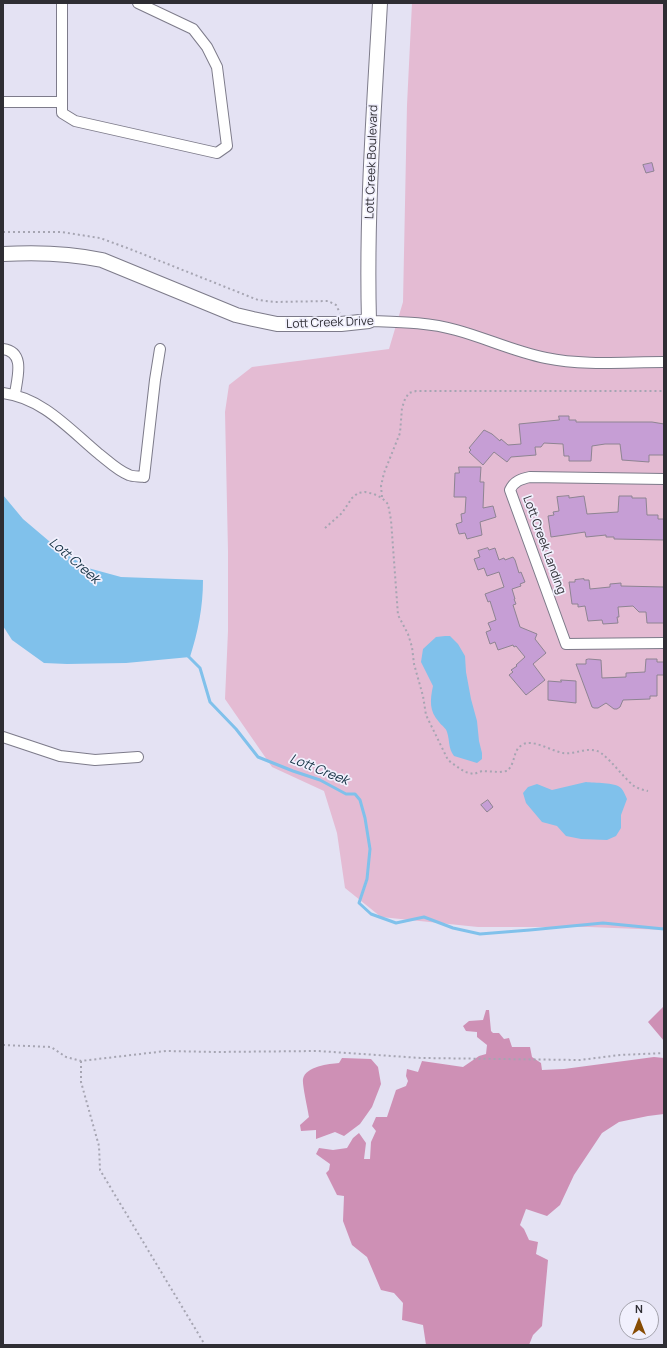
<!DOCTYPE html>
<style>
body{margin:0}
#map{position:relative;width:667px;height:1348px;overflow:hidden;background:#e4e2f3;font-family:Manrope,sans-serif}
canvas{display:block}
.frame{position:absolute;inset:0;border:4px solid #2e2d33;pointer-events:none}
.north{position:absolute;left:619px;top:1300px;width:40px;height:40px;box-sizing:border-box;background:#f1f0fd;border:1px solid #a3a2ac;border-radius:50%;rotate:0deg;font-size:11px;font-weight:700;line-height:16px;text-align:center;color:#2e2d33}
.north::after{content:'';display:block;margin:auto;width:14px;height:18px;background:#874c04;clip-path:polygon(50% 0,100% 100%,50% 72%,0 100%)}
</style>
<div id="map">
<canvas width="667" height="1348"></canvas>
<div class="frame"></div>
<div class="north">N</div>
</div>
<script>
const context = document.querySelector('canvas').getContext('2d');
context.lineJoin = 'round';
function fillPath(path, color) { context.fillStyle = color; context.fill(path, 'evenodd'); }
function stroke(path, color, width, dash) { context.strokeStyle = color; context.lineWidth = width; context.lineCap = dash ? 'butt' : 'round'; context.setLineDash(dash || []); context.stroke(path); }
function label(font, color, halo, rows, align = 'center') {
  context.font = font + ' Manrope,sans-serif'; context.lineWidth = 3.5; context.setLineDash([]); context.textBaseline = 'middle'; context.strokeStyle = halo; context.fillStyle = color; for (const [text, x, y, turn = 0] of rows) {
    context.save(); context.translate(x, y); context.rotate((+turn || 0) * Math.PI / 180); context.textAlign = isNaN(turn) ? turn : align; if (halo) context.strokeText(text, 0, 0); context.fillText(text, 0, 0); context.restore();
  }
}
const green = new Path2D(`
 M412,3H664V930L589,927H478L381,917L345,888L337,833L324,791L272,767L225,699L228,631V551L225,412L229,385L252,367L389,349L403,302L407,105Z`);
const forest = new Path2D(`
 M664,1006V1041L648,1022Z
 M486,1010H489L491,1031L493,1033H499L504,1039L509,1038L512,1047H530L532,1057L541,1063L542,1070L564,1069L654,1057L664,1058V1114L648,1116L619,1122L602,1133L574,1175L560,1205L547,1216L526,1209L520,1225L524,1229L529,1240L538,1242L536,1254L548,1260L542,1326L533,1335L529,1345H426L423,1325L402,1320L403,1303L394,1293L381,1290L367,1257L352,1245L343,1221L344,1196L337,1195L326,1173L329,1170L330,1164L316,1154L319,1148L333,1150L347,1148L353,1138L359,1133L366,1143L364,1159H370L371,1142L376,1131L372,1126L376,1117H387L396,1090L406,1086L408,1081L406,1076L407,1069L418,1072L422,1061L463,1067L479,1056L486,1054L487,1045L477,1037V1032L466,1031L463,1026L469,1021L483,1020Z
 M342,1058L371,1059L378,1067L381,1084L372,1107L360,1124L344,1136L335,1132L316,1139V1130L301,1131L300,1125L309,1117C308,1110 302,1084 303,1079C306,1066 329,1064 339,1063Z`);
const water = new Path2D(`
 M3,495L23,519L56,547L88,568L121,577L203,580C203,607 198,632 190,657L126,663L67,664L44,663L12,640L3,626Z
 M445,636H450L458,644L465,656L466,672L471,699L477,721L479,741L482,753V759L477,763L454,756C448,748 450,741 447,732C446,728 442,726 439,722C429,711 430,700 433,686L421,662L423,649L436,637Z
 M586,782C594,783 615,782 621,788C624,791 625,795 627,799L621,815V828L616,836L607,840L581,839L566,836L557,826L542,822L526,803L523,793L528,787L537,784L552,790Z`);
const stream = new Path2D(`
 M188,656L200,668L210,702L236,729L258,757L293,771L320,780L346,794H355L360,800L365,818L370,849L367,879L359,903L371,914L396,923L424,917L453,928L480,934L530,930L603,923L664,929`);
const building = new Path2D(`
 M652,163L654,171L646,173L643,165Z
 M559,416H569V420H576V422H652L664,424V455H649V462L622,460L620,444H605L592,446L591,461H569V456H564L563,444L544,443L541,447H535L536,455L511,457L507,462L494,452L483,465L469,452L471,450L469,448L484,430L492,434L500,441L501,439L508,445L521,444L519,424L559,420Z
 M459,467H481L480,482H484L483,508L493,506L496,517L480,522L482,535L467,539L465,533L459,534L456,524L462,522L461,514L465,513L466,497H454L455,473H459Z
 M569,496V498L584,496L587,514L618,512L619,496H632V498H646L647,515H658V519H664V540L614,539V537H606V535L586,537L585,532L551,537L548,516L554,515L553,512L559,511L557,497Z
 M488,548L489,550L495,548L499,560L504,558L505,560L513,557L515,560L519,573L521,572L525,582L520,584L521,586L512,589L515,599H514L516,604L513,605L520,627L537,634L535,639L546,653L533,664L545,680L526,695L509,675L513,672L511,670L517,666L516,665L525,657L516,646L514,647L513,645L498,650L495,642L490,644L486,632L491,630L488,623L496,620L490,601L488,602L485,594L504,587L499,572L487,576L484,568L478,570L474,559L480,557L478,551Z
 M584,579V580H589L590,589L610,587V584L621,583V586L664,587V623H647L646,612H639L633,606L618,607L619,617H617L618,623L603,624L602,620L588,621L585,606L578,607V604H572L569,582H575V580Z
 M589,659L601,660L602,678L626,677V673L645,672L646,659H657V662H664V675H657V696H650V699L623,700L620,707L617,709H614L606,703L598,708H594L592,707L576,664H586V660Z
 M561,680L576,681V703L548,700V681L561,682Z
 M488,800L493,807L487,812L481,805Z`);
const path = new Path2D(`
 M3,232H61L100,238L130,249L258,300L274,302L328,301L336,305L340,313
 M382,497L381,486L384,473L400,433L402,408L405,399L409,393L416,391H664
 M325,528L342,513L352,498L358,493L365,492L374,494L382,498L388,504L391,520L398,615L408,634L412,647L414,664L423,696L426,715L448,760L456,766L465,772L474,774L482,771L499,772L507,771C509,769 511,767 512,764C515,757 515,749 522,745C532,738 551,751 563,753C576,755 589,745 601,753C612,761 623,777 634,786L640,789L648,791
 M3,1045L51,1047L66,1057L81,1061L166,1051L215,1052L318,1051L421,1058L580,1060L620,1055L664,1053
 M81,1061V1082L99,1146L100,1170L205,1345`);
const street = new Path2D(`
 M62,3V113L75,121L217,153L227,146L217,67L207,47L193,29L138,3
 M3,102H62
 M369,321C398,322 428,322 456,330C486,338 515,352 546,358C584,366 625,362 664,362
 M3,349C26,352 17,378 15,394
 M3,393C43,398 70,430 99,454C108,461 118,471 129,475C133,477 140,476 144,477L155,380L160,349
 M664,479L530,477C521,479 514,481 510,490L566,644L664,643
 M3,737L60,756L95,760L138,757`);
const secondary = new Path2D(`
 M3,254C37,252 69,253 102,260L236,315L253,319L277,324H341L369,321C366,215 374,109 380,3`);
const streetNames = [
 ["Lott Creek Boulevard",372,162,-88],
 ["Lott Creek Drive",330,323,-2],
 ["Lott Creek Landing",544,545,70]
];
const waterNames = [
 ["Lott Creek",74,561,41],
 ["Lott Creek",319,770,22]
];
fillPath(green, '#e4bbd3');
fillPath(forest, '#ce90b5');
fillPath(water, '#80c1eb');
stroke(stream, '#80c1eb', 3);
fillPath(building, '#c69ed5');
stroke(building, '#8e8492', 1);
stroke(street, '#7d7b8a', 12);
stroke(secondary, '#7d7b8a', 16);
stroke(path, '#a6a5b2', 2, [2, 3]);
stroke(street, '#fff', 10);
stroke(secondary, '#fff', 14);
label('12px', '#2e2d33', '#f1f0fd', streetNames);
label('italic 13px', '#122f41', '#f1f0fd', waterNames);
</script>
